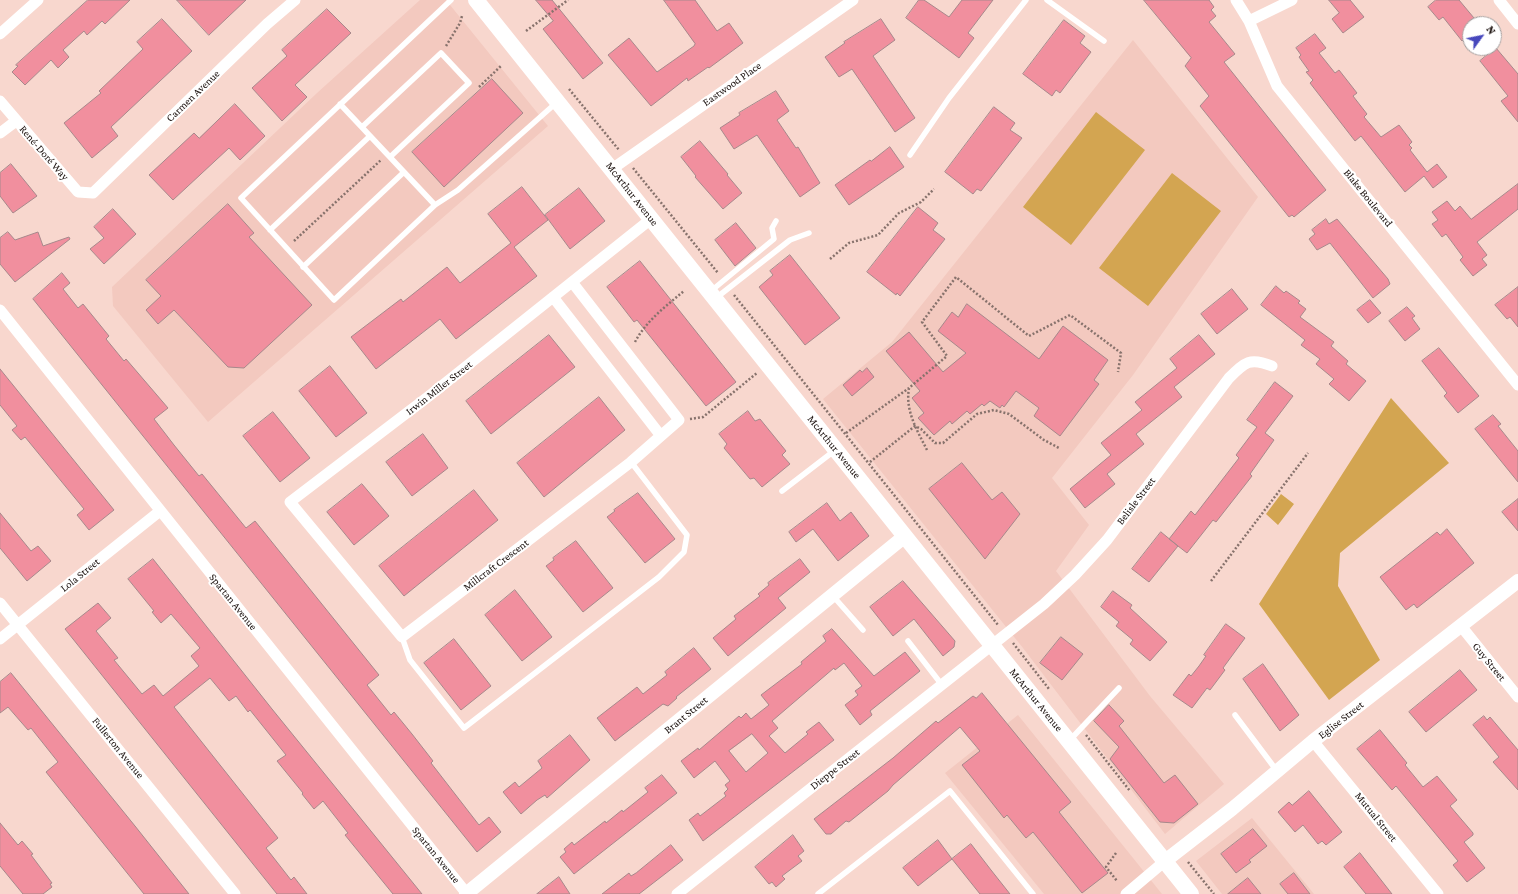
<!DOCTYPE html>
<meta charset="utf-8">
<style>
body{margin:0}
#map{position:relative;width:1518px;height:894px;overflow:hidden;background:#f8d7ce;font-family:"Crimson Pro",serif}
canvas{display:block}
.north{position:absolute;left:1462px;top:16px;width:40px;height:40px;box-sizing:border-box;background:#fff;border:1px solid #a39f9e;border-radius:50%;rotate:57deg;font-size:11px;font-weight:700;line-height:16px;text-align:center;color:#190f0c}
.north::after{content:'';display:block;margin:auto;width:14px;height:18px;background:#4748bd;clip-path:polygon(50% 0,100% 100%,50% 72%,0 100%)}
</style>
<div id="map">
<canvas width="1518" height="894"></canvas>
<div class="north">N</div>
</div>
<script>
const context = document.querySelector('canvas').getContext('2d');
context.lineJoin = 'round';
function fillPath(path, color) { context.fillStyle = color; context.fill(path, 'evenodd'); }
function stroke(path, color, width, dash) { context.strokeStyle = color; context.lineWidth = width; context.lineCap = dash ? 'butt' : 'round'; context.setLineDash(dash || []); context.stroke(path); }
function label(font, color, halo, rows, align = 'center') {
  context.font = font + ' "Crimson Pro",serif'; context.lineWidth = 4; context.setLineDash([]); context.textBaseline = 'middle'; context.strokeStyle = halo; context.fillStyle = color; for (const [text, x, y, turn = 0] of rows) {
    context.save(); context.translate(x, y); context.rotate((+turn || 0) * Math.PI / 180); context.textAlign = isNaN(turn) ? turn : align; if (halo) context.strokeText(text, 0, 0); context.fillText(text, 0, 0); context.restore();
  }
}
const built = new Path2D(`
 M420,0H446L548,126L208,422L113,306L112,287L317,93Z
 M1133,40L1258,197L1133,375L1052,478L1089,525L1056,571L1150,696L1224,784L1165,834L1023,648L823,399L892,342Z
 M1018,715L1162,894H1044L945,773Z
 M1252,818L1314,894H1222L1196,861Z`);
const green = new Path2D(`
 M1096,112L1145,150L1071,245L1023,207Z
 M1172,173L1221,211L1148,306L1099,268Z
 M1391,398L1449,463L1340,553L1338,586L1380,660L1329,700L1259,604Z
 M1281,494L1294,504L1278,525L1266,514Z`);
const building = new Path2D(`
 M88,0H130L105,24L102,21L87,35L84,31L63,50L69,57L58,68L51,60L25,85L12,72L18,66L16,65Z
 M177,0H246L209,35Z
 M536,0H552L603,63L583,79L543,29L553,21Z
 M664,0H695L717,31L729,23L743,43L709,68L708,67L688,81L687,78L651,106L608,55L629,38L657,72L694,46L695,44Z
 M919,0H924L949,17L962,0H993L968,33L974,38L959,58L906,18Z
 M1144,0H1209L1214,7L1211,10L1216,16L1209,22L1235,54L1224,62L1326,190L1294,217L1292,215L1289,217L1200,106L1209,96L1185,66L1191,58Z
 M1329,0H1350L1364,17L1343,33L1332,19L1339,13Z
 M1436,0H1459L1479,24H1470V48L1463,40L1462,41L1443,17L1439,20L1428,7Z
 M327,9L351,33L295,85L307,97L282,121L252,88L287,56L282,50Z
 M162,19L192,51L111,127L118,136L92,158L64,123L101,93L99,91L143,49L137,42Z
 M881,19L895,40L873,56L915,118L895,132L852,69L839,77L825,57L845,43L844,42Z
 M1064,20L1085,36L1080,43L1091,52L1060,93L1056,90L1052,96L1023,74Z
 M1315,34L1326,48L1319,53L1335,73L1339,70L1357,93L1353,96L1367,114L1364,117L1381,137L1399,125L1412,142L1409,145L1412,148L1410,150L1427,172L1437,164L1447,177L1433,188L1424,176L1405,192L1361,136L1355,141L1310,83L1313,80L1306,72L1309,71L1299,57L1301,55L1296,48Z
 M1496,48L1518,74V122L1501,101L1508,96L1480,61Z
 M492,79L523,113L444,187L412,152Z
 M776,91L789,111L777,120L796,148L798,147L820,183L800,197L757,135L734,149L720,128L740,115L739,113Z
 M235,104L265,136L240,160L229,148L173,200L149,175L194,133L199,138Z
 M994,107L1015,123L1010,130L1022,138L981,191L977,189L973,194L945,172Z
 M700,141L728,174L727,175L742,193L723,209L695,177L696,176L681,157Z
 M890,147L904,167L849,205L835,185L870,160L871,161Z
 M11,164L37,196L13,213L0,196V173Z
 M1518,184V209L1477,242L1487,255L1482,259L1487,265L1473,276L1460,260L1463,257L1446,234L1442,237L1432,224L1438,220L1432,212L1447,201L1455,211L1460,206L1471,219Z
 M522,187L548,220L514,247L537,276L456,339L440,319L376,369L351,337L401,299L403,302L447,267L460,283L511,243L488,214Z
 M579,188L605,221L570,249L545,215Z
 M228,204L254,233L249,237L312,305L244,368L228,367L174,310L158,324L146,310L161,296L146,280Z
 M918,207L938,223L933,230L945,239L900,296L897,293L896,295L867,272Z
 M113,209L136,234L104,264L90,249L104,238L94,227Z
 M1326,219L1329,224L1337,219L1388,279L1390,284L1373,298L1330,243L1317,250L1309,239L1315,234L1312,230Z
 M736,223L756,248L735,266L715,240Z
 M8,232L15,240L38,232L43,246L69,237L70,239L15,282L0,264V238Z
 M790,255L840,318L805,345L759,287L773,275L770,271Z
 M640,261L736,382L706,406L637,320L634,322L607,287Z
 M62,273L70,283L63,289L78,308L83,304L109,336L106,339L124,361L126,359L168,408L154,419L174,445L199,476L202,474L246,528L255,521L379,675L367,685L391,715L394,712L412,734L433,761L431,763L479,825L489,817L501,832L477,852L33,299Z
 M1276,286L1284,293L1286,291L1300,301L1298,303L1306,309L1300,317L1334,342L1331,346L1348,361L1346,364L1366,381L1349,401L1329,384L1334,379L1316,364L1320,359L1301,345L1305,340L1261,305Z
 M1518,287V327L1510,317L1507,319L1495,305Z
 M1232,289L1248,309L1217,334L1201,314Z
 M1370,300L1381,313L1368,323L1357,310Z
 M967,304L1039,359L1063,326L1108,360L1094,380L1099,384L1060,436L1034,416L1039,408L1016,391L1004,407L1002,405L1000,408L990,401L984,406L982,404L970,414L967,411L952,424L950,421L934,435L918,418L924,413L912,398L920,391L886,351L909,332L943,372L966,353L938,331L952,312L958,317Z
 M1407,307L1415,316L1412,318L1420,329L1405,341L1389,321Z
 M549,335L575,367L491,434L466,401Z
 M1199,335L1215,354L1174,387L1182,397L1136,434L1144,444L1107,474L1115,484L1085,508L1070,489L1111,455L1101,443L1142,410L1135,402L1177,368L1170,359Z
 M1439,348L1479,396L1458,413L1444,396L1447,393L1422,361Z
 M330,366L367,413L336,437L299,391Z
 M867,368L874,377L852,396L843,385L860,370L862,372Z
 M0,369L114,510L89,530L77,515L84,509L25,437L21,440L12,430L17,426L0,405Z
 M1275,382L1293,396L1265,433L1274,440L1250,474L1252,476L1216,522L1213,520L1187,553L1169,539L1191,511L1195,515L1239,458L1236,455L1257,427L1247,420Z
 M599,397L625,430L544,497L517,463Z
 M748,411L755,421L760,419L786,451L782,455L790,464L762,487L754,478L750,479L724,448L727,444L719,434Z
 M273,412L310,458L280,482L243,436Z
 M1493,415L1501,424L1498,426L1518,451V482L1475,429Z
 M423,434L448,468L412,496L386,462Z
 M962,463L992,500L1002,492L1020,514L985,559L929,489Z
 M362,484L389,516L354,545L327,512Z
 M474,490L498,520L404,596L379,566Z
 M638,493L675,539L645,563L607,517L615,511L614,510Z
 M1518,499V531L1502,512Z
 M827,503L840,521L851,512L869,536L838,561L813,529L796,542L789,532Z
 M0,513L31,551L38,546L51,561L27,581L0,548Z
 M1447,529L1474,563L1417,608L1414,604L1406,610L1380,577L1437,532L1440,535Z
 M1161,532L1178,546L1149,582L1132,569Z
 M576,541L613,588L583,612L546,566L554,560L553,558Z
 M153,559L272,709L422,894H393L345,835L348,833L323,801L314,809L302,794L303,793L277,761L286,755L250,710L248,712L236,696L229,701L210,678L174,707L278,838L266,848L291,880L294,877L307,894H277L65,629L98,603L111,618L96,631L118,658L114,660L142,694L154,685L163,696L199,666L191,656L200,648L171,614L161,623L152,612L154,611L128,579Z
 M800,559L810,572L778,598L786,608L728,656L713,638L736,619L734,616L760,596L758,594L769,585L768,583Z
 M903,581L955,641L954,647L943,656L914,619L893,636L870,607Z
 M515,590L552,637L522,661L485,615Z
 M1113,591L1132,605L1130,608L1167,642L1150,661L1130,644L1133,640L1116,626L1119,622L1101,607Z
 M1226,624L1245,638L1223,668L1225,670L1210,690L1207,688L1192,708L1173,695L1189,674L1191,676L1199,666L1206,656L1204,655Z
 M832,629L874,676L905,652L920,671L870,711L872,715L860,725L845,705L858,695L855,691L862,686L844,663L835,670L834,668L772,721L778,728L769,736L785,753L808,734L806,732L819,722L834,740L703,841L689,820L698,813L700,816L726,796L724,793L728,789L725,785L730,781L715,761L694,778L681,761L698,748L699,750L739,716L741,718L746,713L751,719L769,705L761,695L802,664L801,662L826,641L823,636ZM752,734L768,753L746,772L729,751Z
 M1061,637L1083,654L1062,680L1040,663Z
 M454,639L491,686L461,710L424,663Z
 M694,648L711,669L676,697L677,698L668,706L663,704L615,741L597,718L637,687L643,694L667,675L665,672Z
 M1263,664L1299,715L1280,731L1243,679Z
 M1460,670L1477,690L1426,732L1409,712Z
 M11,673L135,826L189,894H144L46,772L58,762L31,728L28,730L8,707L0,713V682Z
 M982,693L1071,802L1059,812L1108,873L1082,893L1033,832L1026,838L1007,815L1004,818L962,765L980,751L960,727L893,785L888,791L849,822L846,821L831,834H826L814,819L893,758L936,721L938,723L973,696L976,698Z
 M1109,705L1124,721L1119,726L1164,783L1175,775L1198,804L1174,823L1160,822L1110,759L1119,747L1094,721Z
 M1484,716L1487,720L1490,717L1518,750V790L1493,762L1499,757L1473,725Z
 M1380,730L1407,763L1405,765L1423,787L1437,776L1457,800L1450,806L1473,833V835L1464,842L1485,868L1467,882L1453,865L1458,861L1396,786L1392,790L1357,749Z
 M570,735L590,760L547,798L545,795L537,800L521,814L503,792L515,782L519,787L542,768L538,761Z
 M662,775L677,793L574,874L560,857L566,852L564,849L572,842L574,845L605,821L606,823L622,810L623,812L648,792L645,788Z
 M1309,791L1342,832L1326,845L1322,841L1318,844L1303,825L1295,832L1278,812L1289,802L1292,805Z
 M0,823L18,845L22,841L33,854L31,855L52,883L50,884L52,887L43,894H23L0,866Z
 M1253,829L1267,846L1249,860L1251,862L1236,873L1221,854Z
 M793,835L804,851L798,856L802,861L782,876L785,879L776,887L772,882L769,884L755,867Z
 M938,840L952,859L918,886L903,868Z
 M971,844L991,870L1010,894H980L952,859Z
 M671,845L683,860L639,894H602L629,873L631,876L636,873Z
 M1360,853L1392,894H1366L1344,867Z
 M1294,873L1310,894H1288L1280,884Z
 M559,877L570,894H537Z
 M1248,878L1261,894H1228Z`);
const path = new Path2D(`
 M526,31L568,0
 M446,46L460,23L462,16
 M479,87L502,65
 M569,89L619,150
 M633,168L718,273
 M294,241L381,160
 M830,259L849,243L878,235L899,213L921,202L934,189
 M734,295L998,625
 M635,342C646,321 666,306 684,291
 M690,419L703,417L757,373
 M846,433L909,388
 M927,450C917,430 905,411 909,388L947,356L922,322L956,277L1029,336L1070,315L1121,353L1118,372
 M870,462L915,426L921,429L935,443H943L977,414L994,410L1009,414L1044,440L1059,448
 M1211,581L1308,453
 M1013,643L1049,689
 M1086,735L1130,791
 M1116,853L1106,867L1117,881
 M1188,862L1214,894`);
const service = new Path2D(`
 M451,0L241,198L334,300L435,205L458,190L556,103
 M1047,0L1104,41
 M340,104L435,205
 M362,127L441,53L469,83L390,157
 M910,155L949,98L1026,0
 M270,230L370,136
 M303,267L404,172
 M711,291L774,239L772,228L776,221
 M716,298L790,240L809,233
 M782,491L834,451
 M833,596L863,630
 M402,637L410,660L464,728L659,577L684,552L687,535L631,462
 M908,641L942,685
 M1235,715L1277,771
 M1069,741L1119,688
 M818,894L950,791L1033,894`);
const minor = new Path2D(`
 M1236,0L1249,21L1277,86L1518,385
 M1499,0L1518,24
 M1249,21L1292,0
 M0,34L38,0
 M0,101L78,192L93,193L267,24L295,0
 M0,133L16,121
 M612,169L853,0
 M572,282L679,420L631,462L402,637L290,502L429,396L651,219
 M553,297L661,436
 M0,310L467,894
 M0,603L235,894
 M1461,626L1518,697
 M0,639L160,511
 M1313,741L1438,894
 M677,894L1044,604L1075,575L1107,540L1229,378C1245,362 1250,357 1272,366
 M1126,894L1165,861`);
const tertiary = new Path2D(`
 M1165,861L1232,809L1313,741L1518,581
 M466,894L905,536`);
const secondary = new Path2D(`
 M476,0L1191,894`);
const streetNames = [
 ["Eastwood Place",732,84,-35],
 ["Carmen Avenue",193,96,-44],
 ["René-Doré Way",44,153,49],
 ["McArthur Avenue",632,194,52],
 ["Blake Boulevard",1368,198,51],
 ["Irwin Miller Street",439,388,-38],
 ["McArthur Avenue",834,447,51],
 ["Belisle Street",1136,501,-53],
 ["Millcraft Crescent",496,565,-37],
 ["Lola Street",80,575,-39],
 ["Spartan Avenue",233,602,51],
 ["Guy Street",1489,662,51],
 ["McArthur Avenue",1036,700,51],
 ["Brant Street",686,715,-39],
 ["Eglise Street",1341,720,-38],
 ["Fullerton Avenue",118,748,51],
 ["Dieppe Street",835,769,-38],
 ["Mutual Street",1376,817,51],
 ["Spartan Avenue",436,855,51]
];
fillPath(built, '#f3c9bf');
fillPath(green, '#d3a551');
fillPath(building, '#f18f9e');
stroke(building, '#a7888b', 1);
stroke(path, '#87726c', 2.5, [2, 2]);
stroke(service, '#fff', 5.5);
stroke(minor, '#fff', 11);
stroke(tertiary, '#fff', 14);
stroke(secondary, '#fff', 16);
label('11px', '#190f0c', '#fff', streetNames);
</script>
